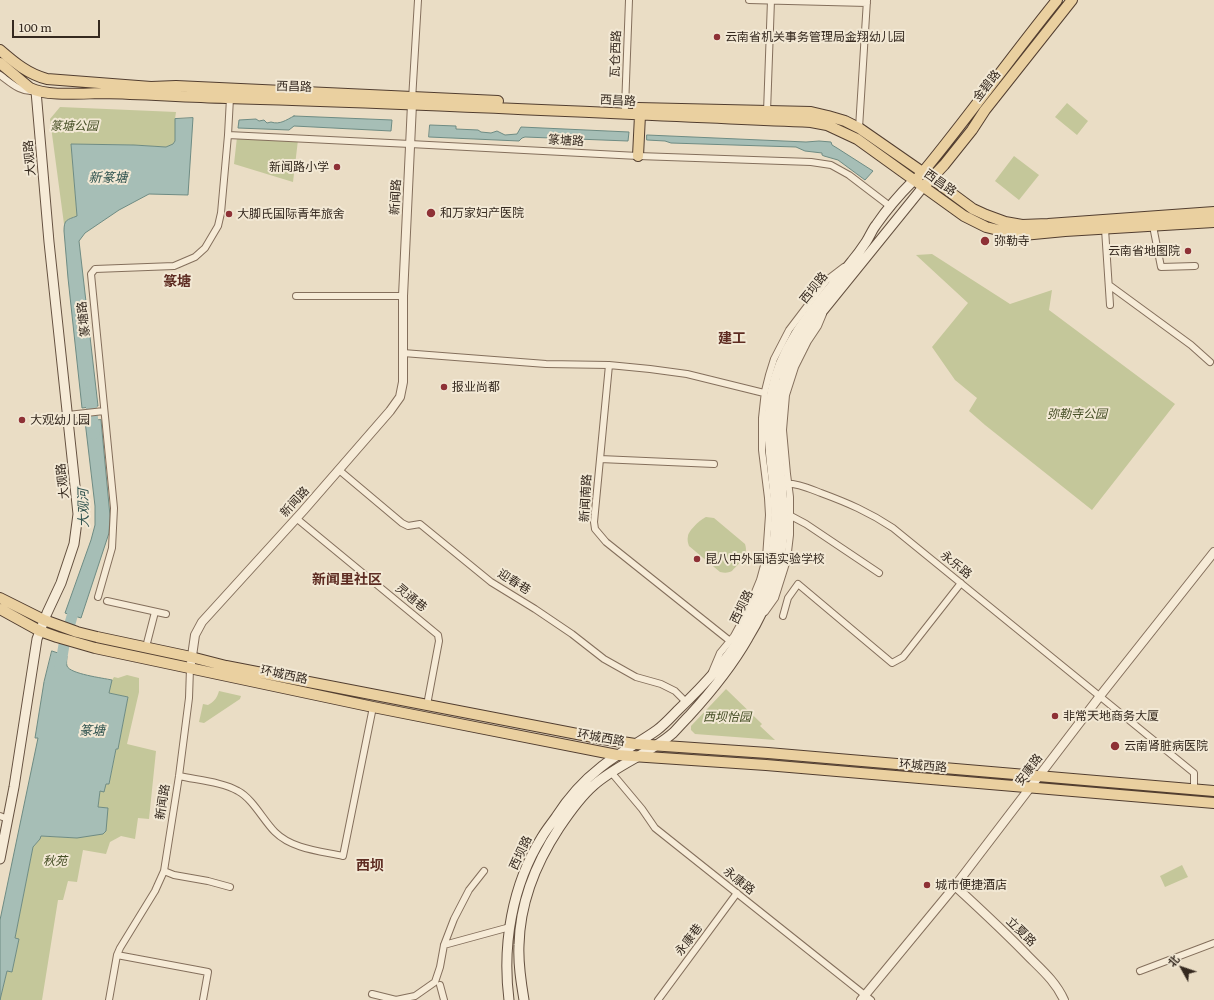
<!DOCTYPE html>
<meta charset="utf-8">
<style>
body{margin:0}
#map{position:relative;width:1214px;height:1000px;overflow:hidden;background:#eaddc5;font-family:Literata,"Noto Sans SC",serif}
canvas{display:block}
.north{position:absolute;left:1162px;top:948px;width:40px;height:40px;-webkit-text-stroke:3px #f2e8d4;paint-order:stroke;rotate:310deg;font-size:11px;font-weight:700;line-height:16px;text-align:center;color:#35291f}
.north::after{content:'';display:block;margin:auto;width:14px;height:18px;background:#35291f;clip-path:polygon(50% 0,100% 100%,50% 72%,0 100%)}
.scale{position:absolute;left:12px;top:20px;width:88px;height:18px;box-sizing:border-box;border:2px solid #35291f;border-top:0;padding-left:5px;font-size:12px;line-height:14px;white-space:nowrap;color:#35291f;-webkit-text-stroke:3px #f2e8d4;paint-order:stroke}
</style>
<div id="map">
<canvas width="1214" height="1000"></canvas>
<div class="north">北</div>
<div class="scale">100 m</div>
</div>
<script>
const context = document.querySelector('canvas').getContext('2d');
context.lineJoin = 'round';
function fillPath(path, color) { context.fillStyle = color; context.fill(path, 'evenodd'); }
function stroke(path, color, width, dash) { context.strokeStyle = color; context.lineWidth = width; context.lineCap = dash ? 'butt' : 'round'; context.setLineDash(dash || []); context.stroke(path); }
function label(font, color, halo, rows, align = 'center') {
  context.font = font + ' Literata,"Noto Sans SC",serif'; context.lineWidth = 4; context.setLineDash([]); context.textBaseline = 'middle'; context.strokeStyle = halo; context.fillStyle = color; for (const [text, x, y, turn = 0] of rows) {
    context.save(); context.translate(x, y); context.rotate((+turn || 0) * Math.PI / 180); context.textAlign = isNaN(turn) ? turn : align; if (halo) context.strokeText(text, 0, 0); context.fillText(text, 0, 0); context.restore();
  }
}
const green = new Path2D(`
 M1067,103L1088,121L1077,135L1055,117Z
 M60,107L176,112L175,119V141L173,144L166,147L134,145L71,144L77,216L68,219L64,224L50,119Z
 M237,137L298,140L293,182L234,164Z
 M1014,156L1039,175L1019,200L995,181Z
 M932,254L1010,304L1052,290L1049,310L1175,404L1092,510L985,425L969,411L977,398L955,380L932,347L968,303L916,255Z
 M706,517L714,518L745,544C749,556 740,562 732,571C728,573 725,573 720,572L689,546C688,543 687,540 688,536C689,530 701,519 706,517Z
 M127,675L139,678V692L127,744L156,751L149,819L138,818L135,839L121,836L110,842L106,854L83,850L77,882L68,881L63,900H58L42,1000H0L7,971L12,972L19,939L15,938L33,847L40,839L41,836L77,838L107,808L98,807L100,791H104L106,783L109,784L116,749H118L128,697L109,693L112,680L114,677L118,678Z
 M726,689L762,724L760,726L775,740L695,734L691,730V726Z
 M219,691L241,696L240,699L204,723L199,722L203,704L208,705C214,702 217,698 219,691Z
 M1182,865L1188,877L1165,887L1160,876Z`);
const water = new Path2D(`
 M294,116L392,120L391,131L294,126L289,130L238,128L239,120L256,119L259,121L264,120L267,123L271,122C280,125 286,120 294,116Z
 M193,118L188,195L149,194L119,210L85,233L79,241L98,406L82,408L68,278L64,231C64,219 67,220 77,216L71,144L134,145L166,147L173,144L175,141V119Z
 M430,125L456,126V129L478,130L481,132L491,133L497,131L505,135L517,134L521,127L629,132L628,141L525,137L522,138L519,141L429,137Z
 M647,135L806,142L819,141L831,142L832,145L837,148L873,171L865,180L838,160L824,156L822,155V153L805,151L796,147L671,143L665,141L647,140Z
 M101,420L110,516L109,533L81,618L65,613L91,540L95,525V506L85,421Z
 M52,651L67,656C67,659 66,663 67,666C70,674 103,678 112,680L109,693L128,697L118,749H116L109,784H106L104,792L100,791L98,807L108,808L106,831L103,834L77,838L41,836L40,839L33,847L15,938L19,939L12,972L7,971L0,1000V920L38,738H35L44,682Z`);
const river = new Path2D(`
 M90,392L94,434
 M60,668L64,645L76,602`);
const minor = new Path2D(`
 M749,0L867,3
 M0,75C11,83 21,93 35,91
 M412,100L418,0
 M625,108L629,0
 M767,112L771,0
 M859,128L867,0
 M228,135L410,144L638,156L811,162L831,165L849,175L891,207
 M1153,226L1161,267L1195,266
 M1105,229L1110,305
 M1109,285L1191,345L1210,362
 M296,296H403
 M403,353L546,364L609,365L650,369L687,374L764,393
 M609,365L594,522L595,529L606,542L730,641
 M68,415L104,411
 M600,459L714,464
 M339,470L402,523L408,526L420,524L491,582L535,609L572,634L604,659L636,677L661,684L675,691L686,702
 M781,484C795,482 808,488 821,493C848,503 869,512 893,528L1194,773V789
 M791,516L806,524L879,573
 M296,518L438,635L439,641L427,705
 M98,597L112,548L114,508L91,274L95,269L174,266L195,257L205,248L218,226L221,213L228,135L230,98
 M107,601L166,614
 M765,612L775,598L787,560L790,535V497L787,474L783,430L786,395L795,367L808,341L818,326L823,314
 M783,616L788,598L798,584L892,663L903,657L961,583
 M146,647L155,612
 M712,672L720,653L734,636L746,614L760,580L766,558L769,515L768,498L762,450V418L765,391L769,375L774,359L789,330L827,280L844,267
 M611,772L642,809L655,828L871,1000
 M179,776C197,780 223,782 238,791C253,799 263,820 275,832C292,849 320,851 343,856L373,707
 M0,816L8,819
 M164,871L174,875L208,881L230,887
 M444,945L510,927
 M117,955L208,972L203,1000
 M1140,971L1214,943
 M440,985L444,1000
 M372,994L396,1000L415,996L435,982L440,967L444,945L454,919L469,890L484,871
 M109,1000L117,955L120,948L155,891L164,871L179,776L189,698L190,668
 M658,1000L737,893`);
const tertiary = new Path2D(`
 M191,663L195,635L202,622L303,511L390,411L400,397L403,382V296L412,104
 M955,886C980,909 1005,932 1029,957C1042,970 1056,982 1064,1000
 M861,1000L955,886L1100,696L1214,552`);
const secondary = new Path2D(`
 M0,859L14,787L37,639L47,613L61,583L74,544L78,514L49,242L36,91
 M509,1000C502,945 512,885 542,837C546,830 551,824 556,817C568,798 583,781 601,767C618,753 639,743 657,730C665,724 672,716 678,710C700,689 726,662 741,636C767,593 779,548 775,498C772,461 765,429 772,392C782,339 820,302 852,261C857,255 862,248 866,242C870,236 872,230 876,225C887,209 900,194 913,181
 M524,1000C521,982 518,964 519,945C520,902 536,863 559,828C569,813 580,797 594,785C618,764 649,754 673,733C678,728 683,722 689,716C711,692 732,666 748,638C767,607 780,571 783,534C785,513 782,493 780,472C774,410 777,375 813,323L923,187`);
const primary = new Path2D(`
 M0,50C15,63 28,74 47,79L151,87L176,86L498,101
 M0,63L30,88C47,97 85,93 104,93C145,94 186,97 226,98C421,103 616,114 811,122L827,125L857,139L964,216L986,227L1006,232L1023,235L1065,231L1214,222
 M638,108L811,112L828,116L845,121L859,128L931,178L973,209L986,215L1005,222L1022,225L1048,224L1214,212
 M638,156L640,115
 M919,176L923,172C969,116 1011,57 1057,0
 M927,183L944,165L972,130L985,110L1072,0
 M0,598L44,620L77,632L97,637L191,657L226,666L603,739L635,744L768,753L1214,791
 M0,609L40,631L57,637L95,648L373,707L617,755L766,765L1214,803`);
const markers = [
 [717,37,4,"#8e3136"],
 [337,167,4,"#8e3136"],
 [431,213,5,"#8e3136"],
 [229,214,4,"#8e3136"],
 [985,241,5,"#8e3136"],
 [1188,251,4,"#8e3136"],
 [444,387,4,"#8e3136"],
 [22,420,4,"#8e3136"],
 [697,559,4,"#8e3136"],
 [1055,716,4,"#8e3136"],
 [1115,746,5,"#8e3136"],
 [927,885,4,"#8e3136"]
];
const poiNames = [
 ["云南省机关事务管理局金翔幼儿园",725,37],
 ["新闻路小学",329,167,"right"],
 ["和万家妇产医院",440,213],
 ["大脚氏国际青年旅舍",237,214],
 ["弥勒寺",994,241],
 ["云南省地图院",1180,251,"right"],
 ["报业尚都",452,387],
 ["大观幼儿园",30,420],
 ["昆八中外国语实验学校",705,559],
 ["非常天地商务大厦",1063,716],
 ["云南肾脏病医院",1124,746],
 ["城市便捷酒店",935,885]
];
const streetNames = [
 ["瓦仓西路",616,54,-88],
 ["金碧路",987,86,-52],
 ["西昌路",294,87,2],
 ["西昌路",618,101,3],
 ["篆塘路",566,141,3],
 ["大观路",30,158,-95],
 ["西昌路",940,183,35],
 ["新闻路",396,197,-87],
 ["西坝路",814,288,-51],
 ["篆塘路",84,319,-96],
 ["大观路",63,481,-96],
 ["新闻南路",586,498,-87],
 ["新闻路",295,502,-48],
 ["永乐路",956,565,39],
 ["迎春巷",514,582,32],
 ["灵通巷",411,598,39],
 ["西坝路",742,607,-64],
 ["环城西路",284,675,12],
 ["环城西路",601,738,10],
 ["环城西路",923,766,5],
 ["安康路",1029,770,-53],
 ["新闻路",163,802,-81],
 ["西坝路",521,853,-65],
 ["永康路",739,881,39],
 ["立夏路",1021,932,44],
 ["永康巷",689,940,-53]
];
const parkNames = [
 ["篆塘公园",74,126],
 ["弥勒寺公园",1077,414],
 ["西坝怡园",727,717],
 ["秋苑",55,861]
];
const waterNames = [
 ["新篆塘",108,178],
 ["大观河",84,508,-91],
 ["篆塘",92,731]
];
const quarterNames = [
 ["篆塘",177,282],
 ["建工",732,339],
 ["新闻里社区",347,580],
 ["西坝",370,866]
];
fillPath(green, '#c4c79a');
fillPath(water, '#a6beb6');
stroke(water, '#6e8b83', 1);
stroke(river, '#a6beb6', 11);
stroke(minor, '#846f5c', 8);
stroke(tertiary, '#846f5c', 10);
stroke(secondary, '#655140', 11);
stroke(primary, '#523e30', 12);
stroke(minor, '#f6ebd7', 6);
stroke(tertiary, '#f6ebd7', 8);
stroke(secondary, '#f6ebd7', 9);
stroke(primary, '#ead0a0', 10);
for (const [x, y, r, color] of markers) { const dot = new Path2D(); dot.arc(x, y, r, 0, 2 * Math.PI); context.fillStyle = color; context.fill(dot); stroke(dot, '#f2e8d4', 1.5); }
label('12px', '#35291f', '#f2e8d4', poiNames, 'left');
label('12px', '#35291f', '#f2e8d4', streetNames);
label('italic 12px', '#475027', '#f2e8d4', parkNames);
label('italic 13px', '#30534f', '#f2e8d4', waterNames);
label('bold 14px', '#5e2c22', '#f2e8d4', quarterNames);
</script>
